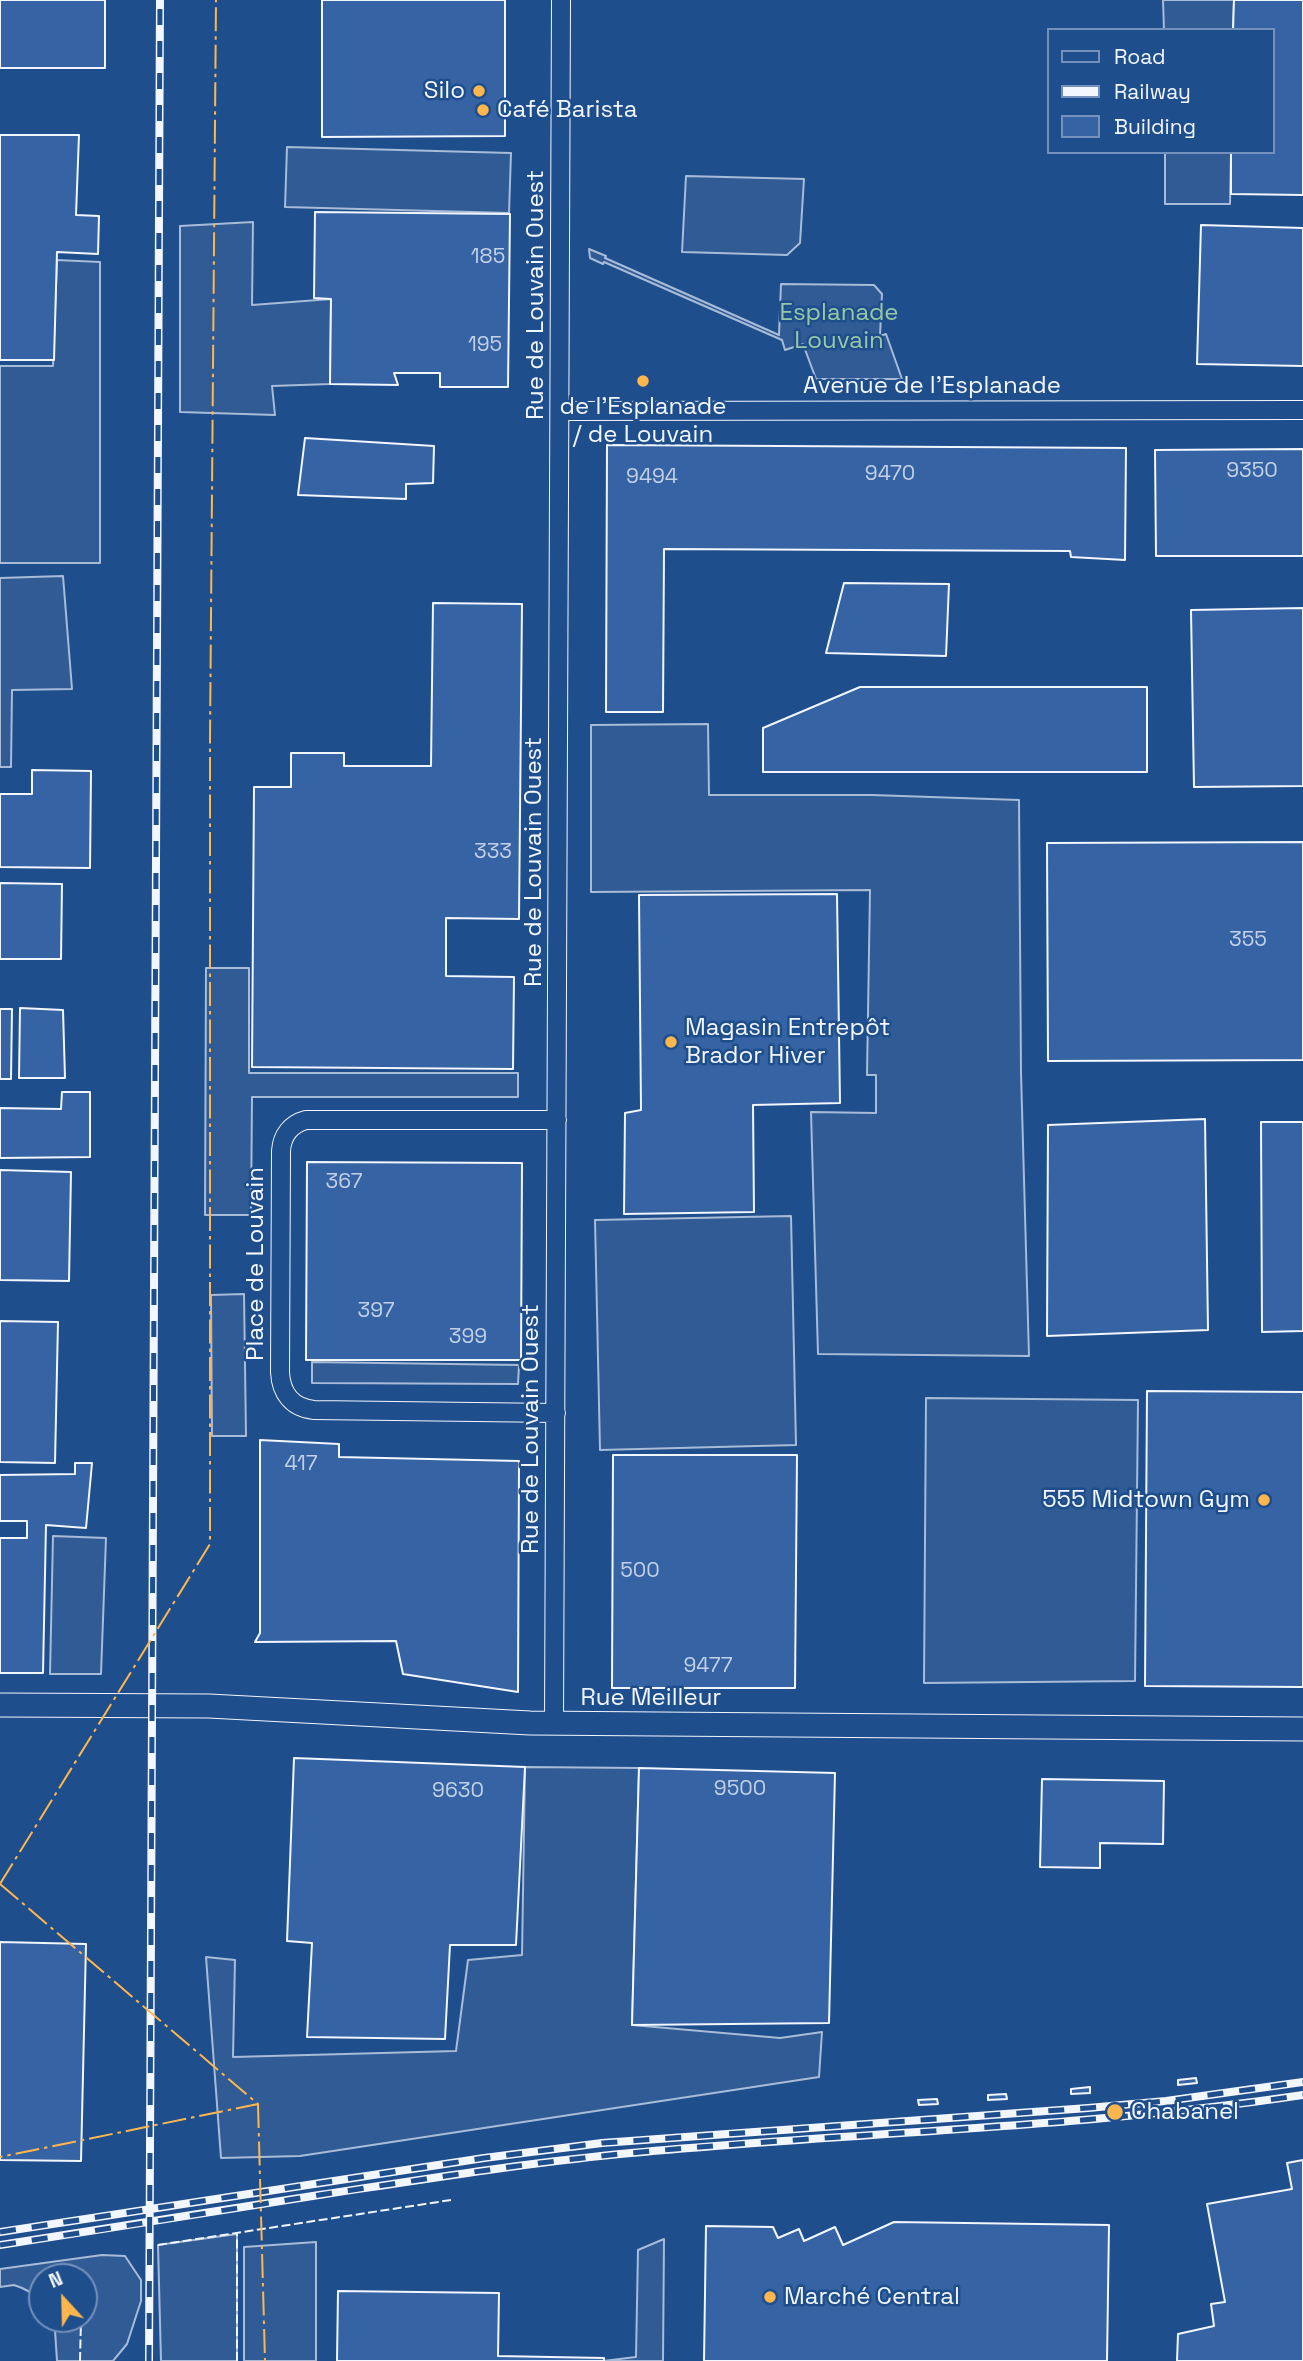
<!DOCTYPE html>
<meta charset="utf-8">
<style>
body{margin:0}
#map{position:relative;width:1303px;height:2361px;overflow:hidden;background:#1f4e8c;font-family:"Space Grotesk",sans-serif}
canvas{display:block}
.legend{position:absolute;left:1047px;top:28px;width:228px;height:126px;box-sizing:border-box;background:#1f4e8c;border:2px solid #7391ba;margin:0;padding:9px 12px;list-style:none;font-size:21px;color:#f2f6ff}
.legend li{display:flex;align-items:center;gap:14px;height:35px}
.legend b{width:35px;border:2px solid #7391ba}
.north{position:absolute;left:28px;top:2263px;width:70px;height:70px;box-sizing:border-box;background:#1f4e8c;border:2px solid #7391ba;border-radius:50%;rotate:338deg;font-size:19px;font-weight:700;line-height:28px;text-align:center;color:#f2f6ff}
.north::after{content:'';display:block;margin:auto;width:24px;height:32px;background:#ffb74d;clip-path:polygon(50% 0,100% 100%,50% 72%,0 100%)}
</style>
<div id="map">
<canvas width="1303" height="2361"></canvas>
<ul class="legend">
<li><b style="height:9px;background:#1f4e8c"></b>Road</li>
<li><b style="height:9px;background:#f2f6ff"></b>Railway</li>
<li><b style="height:19px;background:#3563a3"></b>Building</li>
</ul>
<div class="north">N</div>
</div>
<script>
const context = document.querySelector('canvas').getContext('2d');
context.lineJoin = 'round';
function fillPath(path, color) { context.fillStyle = color; context.fill(path, 'evenodd'); }
function stroke(path, color, width, dash) { context.strokeStyle = color; context.lineWidth = width; context.lineCap = dash ? 'butt' : 'round'; context.setLineDash(dash || []); context.stroke(path); }
function label(font, color, halo, rows, align = 'center') {
  context.font = font + ' "Space Grotesk",sans-serif'; context.lineWidth = 5; context.setLineDash([]); context.textBaseline = 'middle'; context.strokeStyle = halo; context.fillStyle = color; for (const [text, x, y, turn = 0] of rows) {
    context.save(); context.translate(x, y); context.rotate((+turn || 0) * Math.PI / 180); context.textAlign = isNaN(turn) ? turn : align; if (halo) context.strokeText(text, 0, 0); context.fillText(text, 0, 0); context.restore();
  }
}
const built = new Path2D(`
 M1163,0H1234L1233,30H1164Z
 M287,147L511,153L509,213L285,207Z
 M1165,152H1231L1230,204H1165Z
 M686,176L804,179L800,243L787,255L682,252Z
 M253,222L252,305L331,299L330,384L272,386L275,415L180,412V226Z
 M589,249L606,256L605,258L779,335L781,284L874,285L882,294L880,336L886,334L902,379H816L803,344L785,350L782,340L604,262L603,264L590,258Z
 M57,260L100,262V563H0V366H53Z
 M63,576L72,689L12,690L11,767H0V578Z
 M708,724L709,795H872L1019,800L1021,1073L1029,1356L818,1354L811,1112L876,1113V1075H867L870,890L591,892V725Z
 M206,968H249V1073H518V1097H252L251,1215H205Z
 M791,1216L796,1445L600,1450L595,1220Z
 M244,1294L246,1436H212L211,1295Z
 M312,1362L519,1365L518,1384L312,1383Z
 M926,1398L1138,1400L1135,1681L924,1683Z
 M53,1536L106,1538L101,1674H50Z
 M525,1767L639,1768L632,2025L780,2038L822,2032L819,2077L300,2156L221,2158L206,1957L235,1960L233,2057L456,2051L468,1960L522,1955Z
 M237,2234V2361H161L158,2245Z
 M664,2239L663,2361H603L636,2357L638,2250Z
 M316,2242V2361H244V2247Z
 M102,2255L125,2256L141,2280V2301L127,2344L113,2361H57L55,2330L51,2319H84V2277H42V2303L34,2294L22,2288L14,2285L0,2287V2269Z`);
const building = new Path2D(`
 M0,0H105V68H0Z
 M322,0H505V136L322,137Z
 M1234,0H1303V195L1231,194V152H1273V30H1233Z
 M0,135H79L76,215L99,216L98,254L57,252L54,360H0Z
 M315,212L510,214L508,387H440V373H394L398,385L330,384L331,299L314,298Z
 M1201,225L1303,228V366L1197,364Z
 M305,438L434,446L433,483L406,484V499L298,495Z
 M607,445L1126,448L1125,560L1071,557L1070,551L664,549L663,712H606Z
 M1303,449V556H1156L1155,450Z
 M844,583L949,584L946,656L826,653Z
 M433,603L522,604L519,919L446,918V976L514,977L513,1069L252,1067L254,787H291V753H344V766H431Z
 M1303,608V786L1194,787L1191,610Z
 M860,687H1147V772H763V728Z
 M32,770L91,771L90,868L0,867V794H32Z
 M1303,842V1060L1048,1061L1047,843Z
 M0,883L62,884L61,959H0Z
 M837,894L840,1103L753,1105L754,1212L624,1214L625,1113L641,1110L639,895Z
 M20,1008L63,1010L65,1078H19Z
 M0,1009H12L11,1079H0Z
 M62,1092H90V1157L0,1158V1108L61,1109Z
 M1205,1119L1208,1330L1047,1336L1048,1125Z
 M1261,1122H1303V1331L1262,1332Z
 M307,1162L522,1163L521,1360H306Z
 M0,1170L71,1172L69,1281L0,1280Z
 M0,1321L58,1322L55,1463L0,1462Z
 M1147,1391L1303,1392V1687L1145,1686Z
 M260,1440L339,1444V1457L519,1461L518,1692L403,1674L396,1641L255,1642L260,1633Z
 M613,1455H797L795,1688H612Z
 M75,1463H92L86,1528L46,1525L43,1673H0V1538H27V1521H0V1475L75,1474Z
 M294,1758L525,1767L516,1945H450L445,2039L307,2037L312,1943L287,1941Z
 M639,1768L835,1773L829,2023L632,2025Z
 M1042,1779L1164,1781L1163,1844L1100,1843V1868L1040,1867Z
 M0,1942L86,1944L81,2161L0,2160Z
 M1196,2078L1197,2083L1178,2085V2080Z
 M1090,2087V2093L1071,2094V2089Z
 M1006,2094L1007,2099L988,2100V2095Z
 M937,2099L938,2104L919,2105L918,2100Z
 M1303,2160V2361H1177L1178,2334L1214,2326L1211,2304L1225,2302L1207,2204L1292,2189L1287,2163Z
 M894,2222L1109,2225L1107,2361H704L706,2226L773,2227L778,2238L799,2229L804,2241L835,2227L843,2245Z
 M338,2291L499,2293L498,2356L604,2358V2361H337Z`);
const minor = new Path2D(`
 M561,411L1303,410
 M556,1413L314,1410C292,1408 281,1393 280,1372L281,1151C282,1135 291,1124 306,1120H557
 M554,1724L561,0`);
const tertiary = new Path2D(`
 M0,1705L209,1706L530,1723L1303,1729`);
const rail = new Path2D(`
 M0,2232L484,2158L602,2143L1088,2108L1166,2101L1303,2082
 M0,2245C107,2229 213,2212 319,2195C419,2180 519,2164 620,2154C848,2132 1076,2129 1303,2095
 M149,2361L160,0`);
const fence = new Path2D(`
 M158,2245L451,2200
 M80,2361L81,2319
 M237,2361V2234`);
const power = new Path2D(`
 M0,1884L210,1544V739L216,0
 M0,1884L258,2104L0,2157
 M258,2104L265,2361`);
const markers = [
 [479,91,7,"#ffb74d"],
 [483,110,7,"#ffb74d"],
 [643,381,7,"#ffb74d"],
 [671,1042,7,"#ffb74d"],
 [1264,1500,7,"#ffb74d"],
 [1115,2112,9,"#ffb74d"],
 [770,2297,7,"#ffb74d"]
];
const numberNames = [
 ["185",488,257],
 ["195",485,345],
 ["9350",1252,471],
 ["9470",890,474],
 ["9494",652,477],
 ["333",493,852],
 ["355",1248,940],
 ["367",344,1182],
 ["397",376,1311],
 ["399",468,1337],
 ["417",301,1464],
 ["500",640,1571],
 ["9477",708,1666],
 ["9500",740,1789],
 ["9630",458,1791]
];
const poiNames = [
 ["Silo",465,91,"right"],
 ["Café Barista",497,110],
 ["de l'Esplanade",643,407,"center"],
 ["/ de Louvain",643,435,"center"],
 ["Magasin Entrepôt",685,1028],
 ["Brador Hiver",685,1056],
 ["555 Midtown Gym",1250,1500,"right"],
 ["Chabanel",1131,2112],
 ["Marché Central",784,2297]
];
const streetNames = [
 ["Rue de Louvain Ouest",536,295,-90],
 ["Avenue de l'Esplanade",932,386],
 ["Rue de Louvain Ouest",534,862,-90],
 ["Place de Louvain",256,1264,-90],
 ["Rue de Louvain Ouest",531,1429,-90],
 ["Rue Meilleur",651,1698]
];
const parkNames = [
 ["Esplanade",839,313],
 ["Louvain",839,341]
];
fillPath(built, '#305b95');
stroke(built, '#a8bbd7', 2);
fillPath(building, '#3563a3');
stroke(building, '#f2f6ff', 2);
stroke(minor, '#f2f6ff', 20);
stroke(tertiary, '#f2f6ff', 25);
stroke(minor, '#1f4e8c', 18);
stroke(tertiary, '#1f4e8c', 23);
stroke(rail, '#f2f6ff', 8);
stroke(rail, '#1f4e8c', 5, [16]);
stroke(fence, '#f2f6ff', 2, [9, 3.5]);
stroke(power, '#ffb74d', 2, [24, 5, 3.5, 5]);
for (const [x, y, r, color] of markers) { const dot = new Path2D(); dot.arc(x, y, r, 0, 2 * Math.PI); context.fillStyle = color; context.fill(dot); stroke(dot, '#1f4e8c', 2.5); }
label('21px', '#c3d1e8', null, numberNames);
label('24px', '#f2f6ff', '#1f4e8c', poiNames, 'left');
label('24px', '#f2f6ff', '#1f4e8c', streetNames);
label('24px', '#97c8a6', '#1f4e8c', parkNames);
</script>
